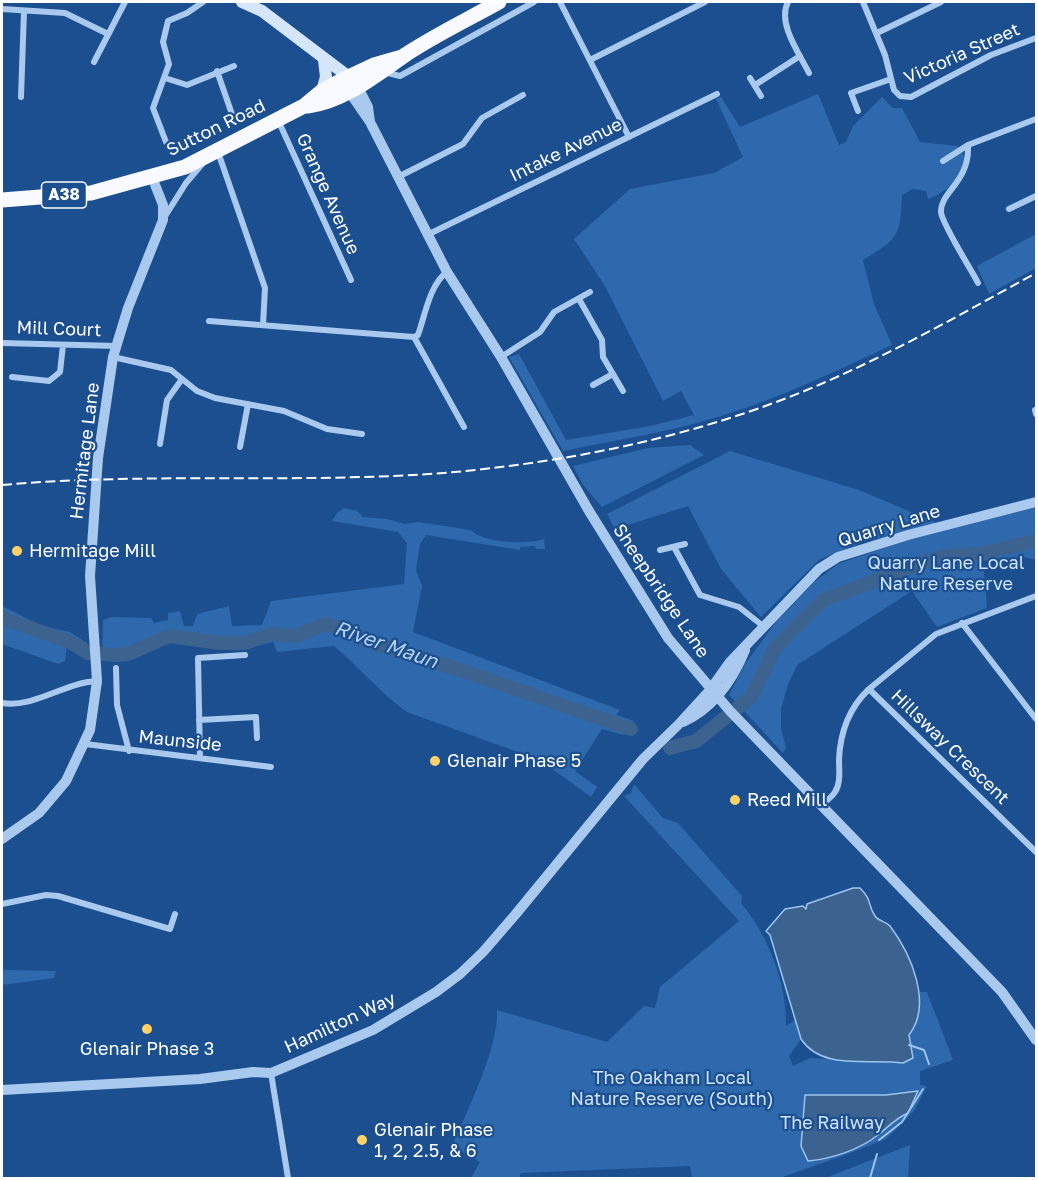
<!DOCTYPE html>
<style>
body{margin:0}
#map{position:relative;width:1038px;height:1180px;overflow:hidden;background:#1b4f8f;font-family:"Golos Text",sans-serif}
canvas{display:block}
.frame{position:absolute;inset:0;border:3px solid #fff;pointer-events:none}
</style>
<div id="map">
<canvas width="1038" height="1180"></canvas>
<div class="frame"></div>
</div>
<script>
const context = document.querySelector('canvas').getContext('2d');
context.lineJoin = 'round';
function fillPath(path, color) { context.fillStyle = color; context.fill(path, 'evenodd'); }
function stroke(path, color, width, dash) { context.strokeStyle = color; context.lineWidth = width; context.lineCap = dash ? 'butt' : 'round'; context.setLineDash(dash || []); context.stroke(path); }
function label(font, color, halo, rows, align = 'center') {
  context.font = font + ' "Golos Text",sans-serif'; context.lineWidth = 4.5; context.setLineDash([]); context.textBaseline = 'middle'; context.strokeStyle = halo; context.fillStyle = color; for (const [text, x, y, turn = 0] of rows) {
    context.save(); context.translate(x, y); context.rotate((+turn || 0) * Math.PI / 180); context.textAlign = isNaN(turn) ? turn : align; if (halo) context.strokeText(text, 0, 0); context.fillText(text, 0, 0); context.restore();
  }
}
const green = new Path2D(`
 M818,94L839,145L846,142L853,126L882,97L893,108H902L920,142L958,146C978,169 948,192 928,199L926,191L913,189L902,195C900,238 899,238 863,260L874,304L892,345C836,371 780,398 721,416C670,432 616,440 563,451L509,357L519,354L566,440L650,426L694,415L681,391L663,401L605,286L574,239L630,189L714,173L743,157L716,99L721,97L740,127Z
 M1036,234V268L989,294L977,266Z
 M690,445L704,455L602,507L583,485L573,466L648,448Z
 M730,451L859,490L937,523L866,541L820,559L761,617L721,569L688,506L615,529L607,514Z
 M1036,507V560L1023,557L983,561L987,608L937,627L912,591L797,665L787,687L781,709V728L786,748L783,753L729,695L745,664L776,622L813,583L838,564L904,541Z
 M344,508L357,511L363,517L387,519L405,524L418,522L471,530C482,543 528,545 544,539L545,549H536L535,546L520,547V550L426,535L420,544L416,570L422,586L413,632L620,710L616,715L634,721L624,735L602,729L575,771L597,787L591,797L540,760L407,712C380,693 359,667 334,646L277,652L273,642L258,646L225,648L165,642L137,657L102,661L103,620L112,617L151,618L154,623L168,620V613L180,611L184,626H193L197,614L229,606L232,626L262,625L271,601L404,584L407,543L398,532L332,521L337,513Z
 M2,606L42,626L70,632L87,643L88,649L78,651L67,645L65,661L58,664L2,644Z
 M634,784L663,818L678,823L742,896L741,903C768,935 787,983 786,1026L795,1020L801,1039L789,1056L793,1066L810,1058L903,1063L913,1058L909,1035L915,1027L920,992H927L953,1060L920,1071V1085L927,1086L914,1111L886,1139L845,1155L780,1178H692L690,1166L521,1173L519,1178H471L480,1162L452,1146C467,1111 499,1047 497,1010L607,1042L644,1006L655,1008L660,987L739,921L624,796L631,793Z
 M2,970L56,971L54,978L2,985Z
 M910,1145L908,1178H825Z`);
const water = new Path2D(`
 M853,888H860C873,901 867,904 875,916C879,922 886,921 890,926C911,954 933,1004 909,1035L913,1058L903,1063C869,1058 822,1071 801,1039L770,935L766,931L785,909L803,906L806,909L807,904Z
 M918,1091L908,1113C893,1120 890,1126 878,1135C859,1150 831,1159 808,1161L801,1146L805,1095H886Z`);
const stream = new Path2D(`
 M909,1045L924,1050L929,1064
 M879,1140L902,1122L923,1089
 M870,1178L877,1154`);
const river = new Path2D(`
 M2,618L70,642L88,653L117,655L128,654L169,636L221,643H245L271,634L296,636L325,624L353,632L366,641L457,669L631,729
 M670,748L696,741L751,697L775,648L823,600L928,561L946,556L978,554L1036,541`);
const minor = new Path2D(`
 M560,2L629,137
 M788,2C777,23 799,53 809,73
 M863,2L885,55L894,90L900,96L911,97L991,55L1036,38
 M2,9L65,13L108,34
 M877,33L941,2
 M590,60L705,2
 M94,62L125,2
 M217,71L234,120
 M384,72L400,76L534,2
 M165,78L187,85L234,66
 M750,78L761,96
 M755,85L800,56
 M21,97L24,11
 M858,111L851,93L891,79
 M278,120L351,280
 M166,142L153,108L169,64L163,42L168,21L187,13L203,2
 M968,145C970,182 940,192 941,212C941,222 972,271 978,283
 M218,152L265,288L263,325
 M943,161L968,145L1036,119
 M398,177L463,144L482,118L523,95
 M1009,209L1036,196
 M164,218L186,183L203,163
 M429,234L717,94
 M579,299L602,340L603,357L623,391
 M209,321L414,337L418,335C425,315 430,284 447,272
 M414,337L464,427
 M2,343L117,346
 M113,357L171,370L197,391L215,398L284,411L327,429L362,434
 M501,357L540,332L554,312L590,292
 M12,377L49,381L60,372L63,345
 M593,385L613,374
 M1035,410L1036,414
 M160,444L167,400L182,379
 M240,447L248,404
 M674,547L700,595L739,607L763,626
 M660,550L685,544
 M962,623L1036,719
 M116,668L117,705L129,751
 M869,689L1036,852
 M2,703C35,708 63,683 97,681
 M199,720L256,717L257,738
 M85,744L271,767
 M200,758L198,658L245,655
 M822,805C826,801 832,797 835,792C841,783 839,770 839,760C840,733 849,708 869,689L936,634L1036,596
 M2,904L46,895L58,896L170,929L175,914
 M271,1073L288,1178`);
const tertiary = new Path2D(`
 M357,85L368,107L370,122
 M348,90L370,122L447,272L501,357L589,511L668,638L730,711L1002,992L1036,1040
 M683,722C713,708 732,682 745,650
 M2,839L39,813L66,781L90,730L97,681L90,576L98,458L113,357L128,308L163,220V205L152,177
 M2,1090L200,1079L253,1072L271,1073L373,1030L436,992L460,974L483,952L515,915L643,759L678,725L710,690L730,662L819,569L838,557L908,535L1036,502`);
const secondary = new Path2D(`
 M242,2L262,11L353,80
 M322,91L326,77L324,60`);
const trunk = new Path2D(`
 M308,106C342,102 375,76 402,57C433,36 467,20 499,2
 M2,200L91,193L185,167L304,106L322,91L342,80L374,65L402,57`);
const rail = new Path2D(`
 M2,485C148,472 297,484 444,473C572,462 703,435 821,384C895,352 965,312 1036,273`);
const markers = [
 [17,551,6,"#ffd166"],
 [435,761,6,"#ffd166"],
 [735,800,6,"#ffd166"],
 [147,1029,6,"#ffd166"],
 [362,1140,6,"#ffd166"]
];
const shields = [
 [64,195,45]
];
const shieldNames = [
 ["A38",64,195]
];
const streetNames = [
 ["Victoria Street",962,54,-24],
 ["Sutton Road",216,128,-26],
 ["Intake Avenue",566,150,-26],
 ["Grange Avenue",328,194,66],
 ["Mill Court",59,329,2],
 ["Hermitage Lane",85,451,-83],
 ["Quarry Lane",889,526,-17],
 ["Sheepbridge Lane",661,591,56],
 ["Maunside",180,741,6],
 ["Hillsway Crescent",950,747,44],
 ["Hamilton Way",340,1023,-25]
];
const poiNames = [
 ["Hermitage Mill",29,551],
 ["Glenair Phase 5",447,761],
 ["Reed Mill",747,800],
 ["Glenair Phase 3",147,1049,"center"],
 ["Glenair Phase",374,1130],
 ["1, 2, 2.5, & 6",374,1151]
];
const parkNames = [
 ["Quarry Lane Local",946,563],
 ["Nature Reserve",946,584],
 ["The Oakham Local",672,1078],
 ["Nature Reserve (South)",672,1099],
 ["The Railway",832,1123]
];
const waterNames = [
 ["River Maun",386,645,19]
];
fillPath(green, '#2e69ad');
fillPath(water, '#3c6290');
stroke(water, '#9cc4f0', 1.5);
stroke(stream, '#9cc4f0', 2);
stroke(river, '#3c6290', 14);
stroke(minor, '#a9c9ee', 6);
stroke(tertiary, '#a9c9ee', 10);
stroke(secondary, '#d6e6fa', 12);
stroke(trunk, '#f8faff', 15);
stroke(rail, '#fff', 2, [10, 4.5]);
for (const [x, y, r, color] of markers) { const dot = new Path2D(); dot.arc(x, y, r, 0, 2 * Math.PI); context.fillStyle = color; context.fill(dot); stroke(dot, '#1b4f8f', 2); }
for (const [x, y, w] of shields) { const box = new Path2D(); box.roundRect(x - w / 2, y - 13, w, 26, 4.5); context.fillStyle = '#1b4f8f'; context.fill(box); stroke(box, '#fff', 1.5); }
label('bold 16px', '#fff', null, shieldNames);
label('18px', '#fff', '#1b4f8f', streetNames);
label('18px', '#fff', '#1b4f8f', poiNames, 'left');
label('18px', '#cfe3fa', '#1b4f8f', parkNames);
label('italic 20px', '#b5d3f5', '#1b4f8f', waterNames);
</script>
